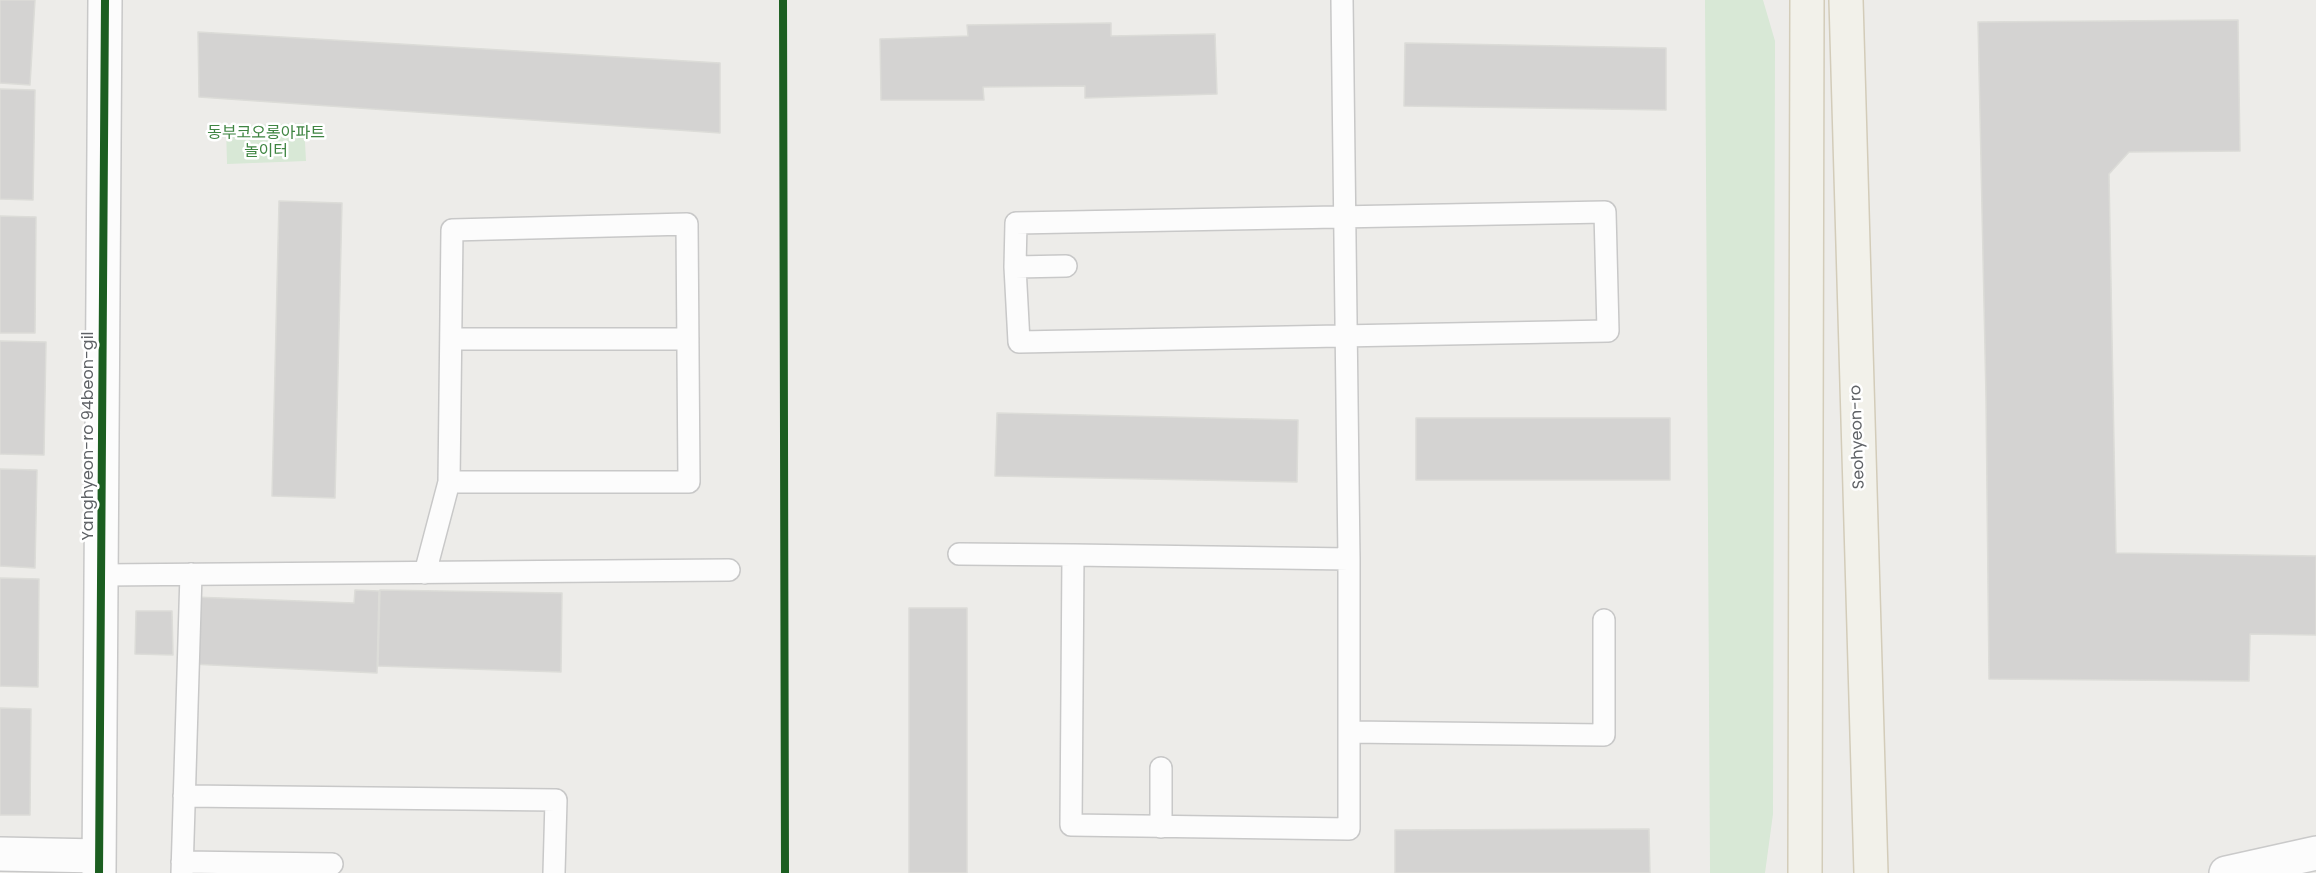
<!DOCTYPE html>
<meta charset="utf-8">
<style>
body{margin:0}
canvas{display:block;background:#edece9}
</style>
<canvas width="2316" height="873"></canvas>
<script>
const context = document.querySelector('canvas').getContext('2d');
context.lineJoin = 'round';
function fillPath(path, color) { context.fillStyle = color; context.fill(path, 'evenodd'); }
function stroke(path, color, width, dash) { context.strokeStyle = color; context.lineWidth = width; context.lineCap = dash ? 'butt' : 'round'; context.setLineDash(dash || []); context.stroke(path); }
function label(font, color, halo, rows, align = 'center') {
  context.font = font + ' Poppins,"Noto Sans KR",sans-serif'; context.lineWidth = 5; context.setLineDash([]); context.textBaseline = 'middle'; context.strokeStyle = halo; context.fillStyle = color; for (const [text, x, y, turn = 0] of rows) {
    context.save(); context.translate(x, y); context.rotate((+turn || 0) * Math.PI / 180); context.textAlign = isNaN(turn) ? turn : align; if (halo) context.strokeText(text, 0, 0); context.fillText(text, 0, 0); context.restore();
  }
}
const green = new Path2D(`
 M1705,0H1763L1775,41L1773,814L1765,873H1710Z
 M304,123L306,161L227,164L226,126Z`);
const building = new Path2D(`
 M0,0H35L30,85L0,83Z
 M2238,20L2240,151L2129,152L2109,174L2116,553L2316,556V635L2250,634L2249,681L1989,679L1986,398L1978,22Z
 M1111,23V36L1215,34L1217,94L1085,98V86L983,87L984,100H881L880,39L968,36L967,25Z
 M198,32L720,63V133L199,97Z
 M1405,43L1666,48V110L1404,106Z
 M0,89L35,90L33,200L0,199Z
 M279,201L342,203L335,498L272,496Z
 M0,216L36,217L35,333H0Z
 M0,341L46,342L44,455L0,454Z
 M997,413L1298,420L1297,482L995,476Z
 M1416,418H1670V480H1416Z
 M0,469L37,470L35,568L0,566Z
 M0,578L39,579L38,687L0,686Z
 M355,590L379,591L377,673L191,664L194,597L354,603Z
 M380,590L562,593L561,672L378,666Z
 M909,608H967V873H909Z
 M136,611H172L173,655L135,654Z
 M0,708L31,709L30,815H0Z
 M1649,829L1650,873H1395V830Z`);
const path = new Path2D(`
 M783,0L785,873`);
const lane = new Path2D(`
 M1342,0L1349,559V829L1071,825L1073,555L1349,559
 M1605,212L1608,331L1019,342L1015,267L1016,223Z
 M1015,267L1066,266
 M451,339H688
 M959,554L1073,555
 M425,573L449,482L452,230L687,224L689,482H449
 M101,575L729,570
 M1349,732L1604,735V620
 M184,796L556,800L554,873
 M1161,827V768
 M182,862L332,864
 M182,873L191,574`);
const street = new Path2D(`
 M0,854L99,856
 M99,873L105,0`);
const secondary = new Path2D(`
 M2226,873L2316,853`);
const primary = new Path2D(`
 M1846,0L1871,873
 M1805,873L1807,0`);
const cycleway = new Path2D(`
 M783,0L785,873
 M99,873L105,0`);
const parkNames = [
 ["동부코오롱아파트",266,134],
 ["놀이터",266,152]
];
const streetNames = [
 ["Yanghyeon-ro 94beon-gil",89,436,-90],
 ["Seohyeon-ro",1858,437,-92]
];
fillPath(green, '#d8e8d6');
fillPath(building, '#d4d3d2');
stroke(building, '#dcdcd8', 1.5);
stroke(lane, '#c8c8c8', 24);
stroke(street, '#c8c8c8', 36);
stroke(secondary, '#cacaca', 36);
stroke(primary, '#d3ccb9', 36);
stroke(path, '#cacecb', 4, [6, 3]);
stroke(lane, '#fcfcfc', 21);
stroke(street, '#fcfcfc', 33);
stroke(secondary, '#fcfcfc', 33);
stroke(primary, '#f2f1ea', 33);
stroke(cycleway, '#1b5e20', 8);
label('16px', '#3f8542', '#fff', parkNames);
label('16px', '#5f6266', '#fff', streetNames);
</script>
